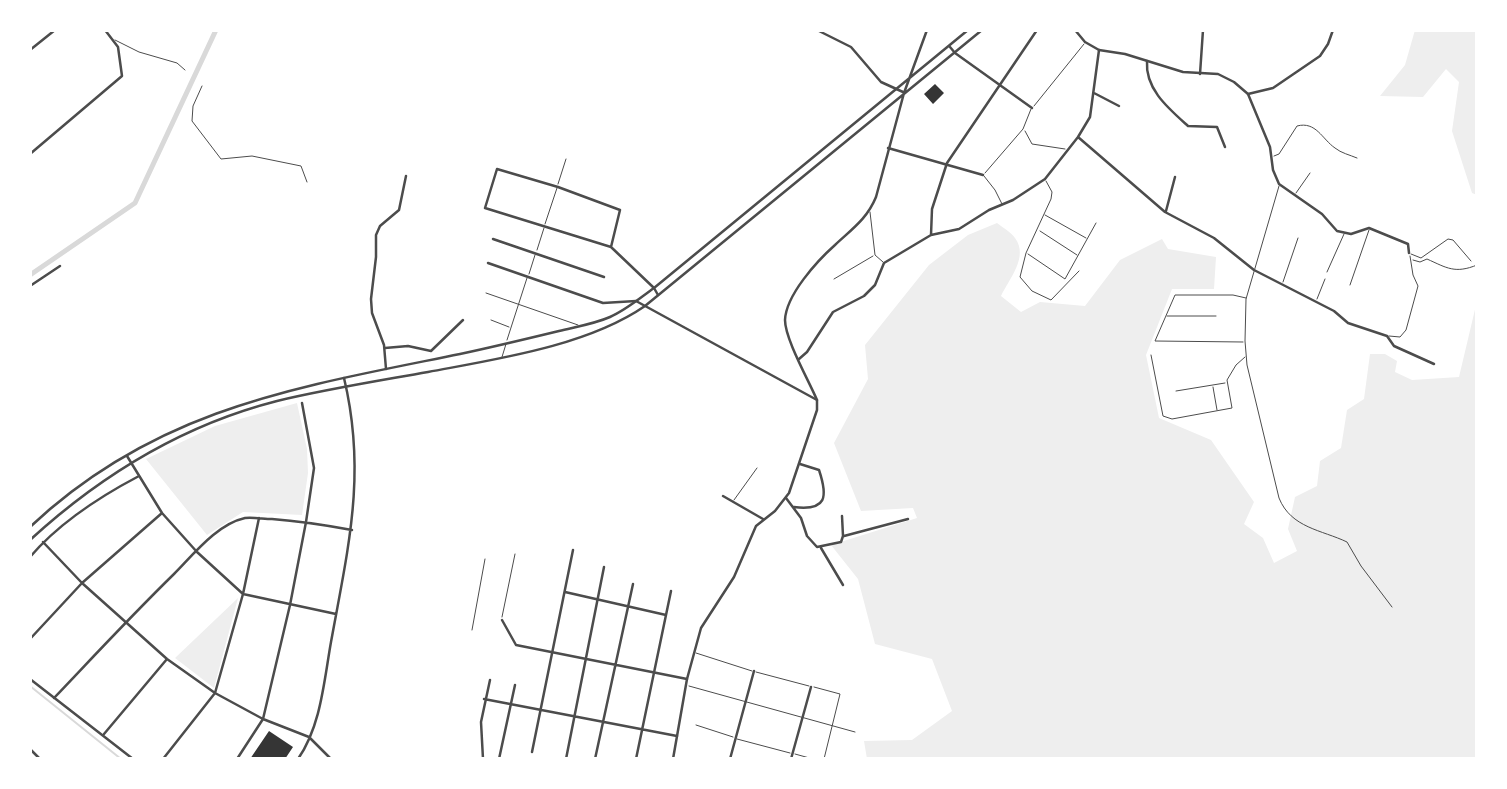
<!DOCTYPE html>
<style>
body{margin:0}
#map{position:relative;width:1507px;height:789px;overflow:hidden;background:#fff;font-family:Figtree,sans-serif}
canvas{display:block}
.frame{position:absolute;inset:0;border:32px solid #fff;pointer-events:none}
</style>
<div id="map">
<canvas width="1507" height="789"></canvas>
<div class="frame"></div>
</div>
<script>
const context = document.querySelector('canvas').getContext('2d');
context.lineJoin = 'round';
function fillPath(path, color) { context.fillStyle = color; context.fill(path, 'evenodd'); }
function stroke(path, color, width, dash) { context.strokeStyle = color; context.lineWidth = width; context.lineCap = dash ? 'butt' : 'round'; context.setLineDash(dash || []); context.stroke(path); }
const green = new Path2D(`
 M1415,30H1477V195L1472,193L1452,131L1459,82L1446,69L1423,97L1380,96L1405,65Z
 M997,223C1002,227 1011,232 1015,238C1029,257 1009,279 1001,296L1021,312L1040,302L1085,306L1120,260L1162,239L1168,249L1216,257L1214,289H1172L1146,355L1159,418L1211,440L1254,502L1244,524L1263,538L1274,563L1297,551L1288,529L1295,497L1317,486L1320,461L1341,448L1347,410L1364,399L1370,354H1385L1397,361L1395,372L1412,380L1459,377L1477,301V759H867L864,741L912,740L952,711L932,659L875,644L858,579L831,545L917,518L913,508L861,511L834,443L868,379L865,345L929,265L968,235Z
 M297,403L307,449L308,473L302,515L243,512L207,535L146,459L215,426Z
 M238,598L214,688L175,658Z`);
const stream = new Path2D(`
 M30,686L121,759`);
const canal = new Path2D(`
 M30,275L135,203L216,30`);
const building = new Path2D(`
 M935,84L944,93L933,104L924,94Z
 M269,731L293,747L285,759H250Z`);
const service = new Path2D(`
 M115,40L139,52L177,63L185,70
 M202,86L193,106L192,121L221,159L252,156L301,166L307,182
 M1034,106L1084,44
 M1025,131L1032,144L1065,149
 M1274,156L1279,154L1297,126C1316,121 1322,139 1335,148C1341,153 1350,155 1357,158
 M985,173L1023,129L1031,109
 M984,176L995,190L1002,204
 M1046,181L1052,192L1051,199L1026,253L1020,277L1032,291L1051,300L1079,271
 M558,184L566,159
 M1279,186L1246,299L1245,341L1247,365L1279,498C1291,528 1322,530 1347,542L1361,566L1392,607
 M1296,193L1310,173
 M870,212L875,255L883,262
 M1045,215L1086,238
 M545,224L557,188
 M1040,231L1077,255
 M537,250L544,228
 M1028,254L1065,279L1096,223
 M1411,254L1421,258L1448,239L1453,240L1471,261
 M1413,260L1420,262L1427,259C1447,268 1455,274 1477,265
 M1327,272L1344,234
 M529,274L535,255
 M834,279L873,256
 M1283,282L1298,238
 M1350,285L1369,230
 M486,293L578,325
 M1317,299L1325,279
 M1167,316H1216
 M491,320L509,327
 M1389,336L1400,337L1406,330L1418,286L1413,275L1410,256
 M507,340L527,278
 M1243,342L1155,341L1175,295H1233L1246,298
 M1151,355L1163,416L1172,419L1232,408L1227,380L1236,365L1245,357
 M502,357L506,344
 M1213,387L1217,410
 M1176,391L1225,383
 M734,500L757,468
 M502,617L515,554
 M472,630L485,559
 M696,653L752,671
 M756,672L809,686
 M689,686L855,732
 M814,687L840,694L824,759
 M696,725L733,737
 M737,739L790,753
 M795,754L813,759`);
const minor = new Path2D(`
 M651,30H658
 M817,30L851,47L881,82L903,92
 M950,47L955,53L1032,108
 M30,50L55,30
 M1147,61C1145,89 1168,108 1188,126L1217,127L1225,147
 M1200,74L1203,30
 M1094,93L1119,106
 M1248,94L1270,147L1273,170L1279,184L1322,214L1337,231L1351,234L1369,228L1408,244L1409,253
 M1078,137L1165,212L1214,238L1254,270L1334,311L1348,323L1387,336L1394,346L1434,364
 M888,148L983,175
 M30,154L122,76L118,47L105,30
 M1166,211L1175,177
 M931,235L932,209L947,163L1037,30
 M493,239L604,277
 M611,247L620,210L558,187L497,169L485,208L611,247L654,288L658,295
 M488,263L603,303L636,301L817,400
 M30,286L60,266
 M385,348L408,346L431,351L463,320
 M799,359L807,352L833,312L864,296L875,285L884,263L931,235L959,229L989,210L1013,200L1045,179L1078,137L1090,117L1099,50
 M386,369L384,345L372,313L371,299L376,257V235L380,226L399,210L406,176
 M127,456L162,513L197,552L243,594L336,614
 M723,496L763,519
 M786,498L801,518L807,536L817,547L841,542L843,536L842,516
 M794,507C827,511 828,497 819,470L800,464
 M844,536L908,519
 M43,542L82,583L167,659L215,693L263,719L309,737L331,759
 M821,548L843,585
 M30,557C59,523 99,497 139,476
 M565,592L666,615
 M502,620L516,645L687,679
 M30,639L82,583L162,513
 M30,679L133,759
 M54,698C94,656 133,614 174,574C193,555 217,524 245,518C253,517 264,519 272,519C299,521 325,525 352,530
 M484,699L677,736
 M104,734L167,659
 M532,752L573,550
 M163,759L215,693L243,594L259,518
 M237,759L263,719L290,605L306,522L314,468L302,403
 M298,759C321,726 324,681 331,642C348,548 367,474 344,378
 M483,759L481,722L490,680
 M499,759L515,685
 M566,759L604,567
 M595,759L633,584
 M636,759L671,591
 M730,759L754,671
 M791,759L811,687`);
const tertiary = new Path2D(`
 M1075,30L1085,42L1099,50L1125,54L1183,72L1218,74L1234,82L1248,94L1273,88L1320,56L1328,44L1333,30
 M30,527C156,408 298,387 460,354C493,347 526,339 559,331C575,327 594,324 610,317C626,310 640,298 654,288L968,30
 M30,540C101,475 183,425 277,401C327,389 378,381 428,372C497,359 587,346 645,306L982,30
 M30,749L40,759
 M673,759L687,679L701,628L734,577L756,526L775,511L789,493L817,410V400C809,381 785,339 785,320C786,295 817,261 835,245C852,229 867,219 876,197L904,93L927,30`);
fillPath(green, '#eee');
stroke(stream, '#d9d9d9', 2);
stroke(canal, '#d9d9d9', 5);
fillPath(building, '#353535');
stroke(service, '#4c4c4c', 1);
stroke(minor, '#4c4c4c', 2.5);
stroke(tertiary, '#4c4c4c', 2.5);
</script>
